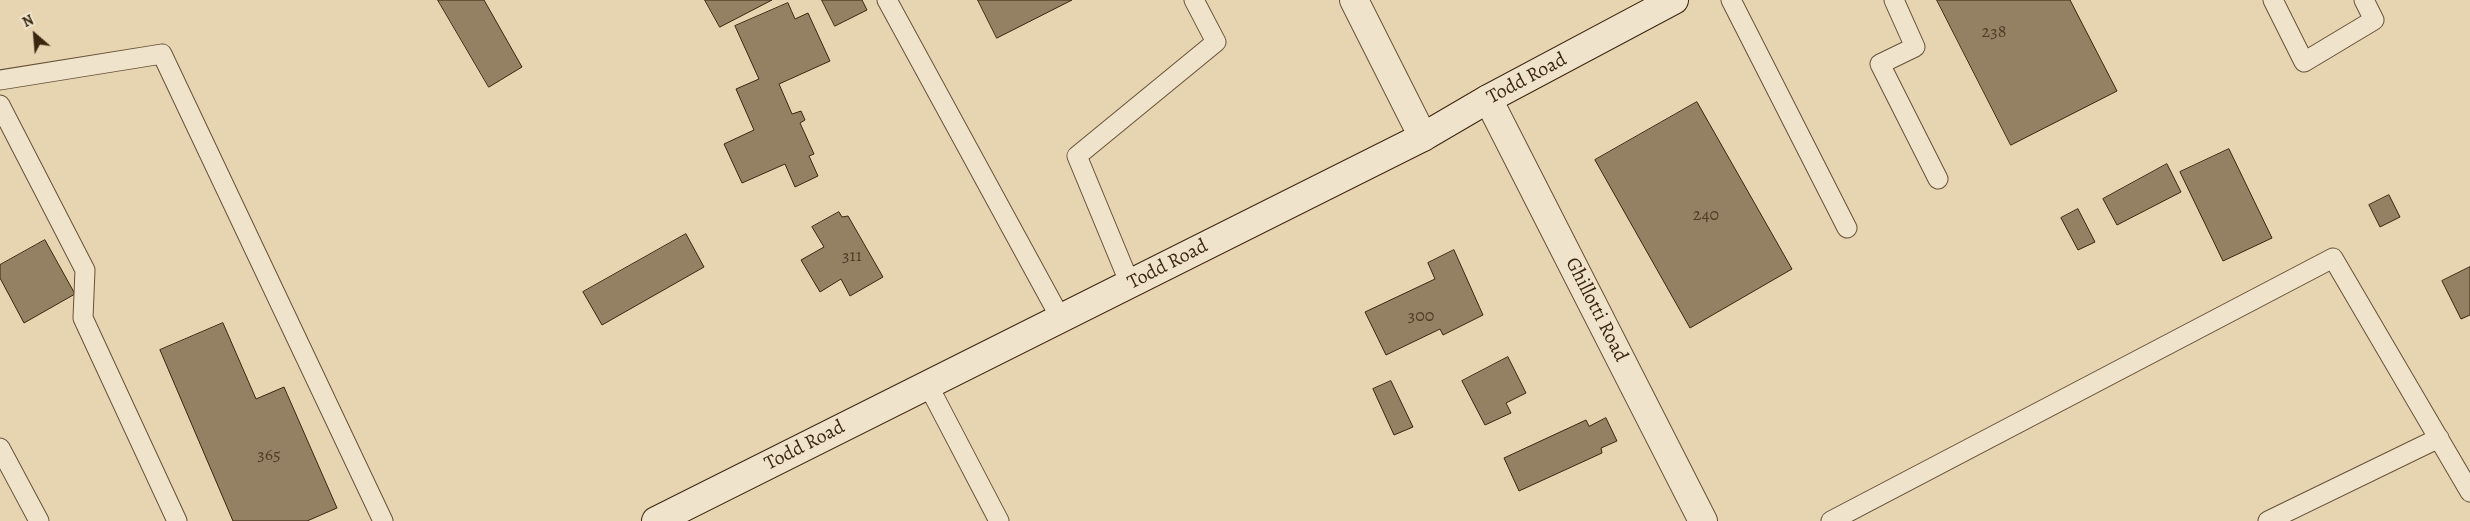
<!DOCTYPE html>
<style>
body{margin:0}
#map{position:relative;width:2470px;height:521px;overflow:hidden;background:#e7d4b1;font-family:Alegreya,serif}
canvas{display:block}
.north{position:absolute;left:10px;top:10px;width:50px;height:50px;-webkit-text-stroke:4px #efe3cc;paint-order:stroke;rotate:333deg;font-size:14px;font-weight:700;line-height:20px;text-align:center;color:#3b260f}
.north::after{content:'';display:block;margin:auto;width:18px;height:22px;background:#3b260f;clip-path:polygon(50% 0,100% 100%,50% 72%,0 100%)}
</style>
<div id="map">
<canvas width="2470" height="521"></canvas>
<div class="north">N</div>
</div>
<script>
const context = document.querySelector('canvas').getContext('2d');
context.lineJoin = 'round';
function fillPath(path, color) { context.fillStyle = color; context.fill(path, 'evenodd'); }
function stroke(path, color, width, dash) { context.strokeStyle = color; context.lineWidth = width; context.lineCap = dash ? 'butt' : 'round'; context.setLineDash(dash || []); context.stroke(path); }
function label(font, color, halo, rows, align = 'center') {
  context.font = font + ' Alegreya,serif'; context.lineWidth = 4; context.setLineDash([]); context.textBaseline = 'middle'; context.strokeStyle = halo; context.fillStyle = color; for (const [text, x, y, turn = 0] of rows) {
    context.save(); context.translate(x, y); context.rotate((+turn || 0) * Math.PI / 180); context.textAlign = isNaN(turn) ? turn : align; if (halo) context.strokeText(text, 0, 0); context.fillText(text, 0, 0); context.restore();
  }
}
const building = new Path2D(`
 M438,0H484L522,67L489,87Z
 M705,0H772L720,27Z
 M822,0H862L867,10L835,26Z
 M978,0H1072L997,38Z
 M1937,0H2070L2117,91L2011,145Z
 M788,3L795,19L808,13L830,61L779,84L792,114L801,111L805,120L800,123L814,154L809,156L818,176L795,187L785,164L742,183L724,144L754,130L736,89L759,79L735,26Z
 M1697,102L1792,269L1690,328L1595,160Z
 M2229,149L2272,238L2223,261L2180,172Z
 M2167,164L2181,192L2117,225L2103,199Z
 M2389,195L2400,217L2380,227L2369,205Z
 M2078,209L2095,242L2078,250L2061,218Z
 M839,212L842,217L848,216L883,277L850,296L841,279L820,292L801,260L824,247L812,227Z
 M686,234L704,267L602,325L583,292Z
 M45,240L75,294L24,323L0,278V265Z
 M1454,250L1483,315L1443,335L1440,329L1386,355L1365,312L1435,279L1428,263Z
 M2470,267V315L2461,319L2442,281Z
 M223,323L256,399L284,387L337,508L307,521H233L160,350Z
 M1508,357L1526,393L1506,403L1511,413L1485,425L1462,381Z
 M1391,381L1413,427L1394,435L1373,389Z
 M1606,418L1617,441L1601,448L1602,453L1519,491L1504,458L1586,420L1589,426Z`);
const lane = new Path2D(`
 M887,0L1061,319
 M1731,0L1847,228
 M1894,0L1915,47L1880,64L1938,179
 M2273,0L2304,62L2374,20L2364,0
 M0,80L162,54L383,521
 M0,105L85,270L83,318L177,521
 M1130,284L1077,156L1216,42L1194,0
 M928,385L999,521
 M0,448L39,521
 M1831,521L2333,258L2470,492
 M2268,521L2439,438`);
const street = new Path2D(`
 M1354,0L1423,137
 M1488,99L1703,521`);
const secondary = new Path2D(`
 M656,521L1423,137L1488,99L1674,0`);
const numberNames = [
 ["238",1994,33],
 ["240",1706,216],
 ["311",852,257],
 ["300",1421,317],
 ["365",269,456]
];
const streetNames = [
 ["Todd Road",1527,79,-28],
 ["Todd Road",1168,265,-27],
 ["Ghillotti Road",1596,310,63],
 ["Todd Road",805,446,-27]
];
fillPath(building, '#948063');
stroke(building, '#3b260f', 1);
stroke(lane, '#665238', 21);
stroke(street, '#665238', 30);
stroke(secondary, '#3b260f', 30);
stroke(lane, '#efe3cc', 19);
stroke(street, '#efe3cc', 28);
stroke(secondary, '#efe3cc', 28);
label('18px', '#513c24', null, numberNames);
label('20px', '#3b260f', '#efe3cc', streetNames);
</script>
